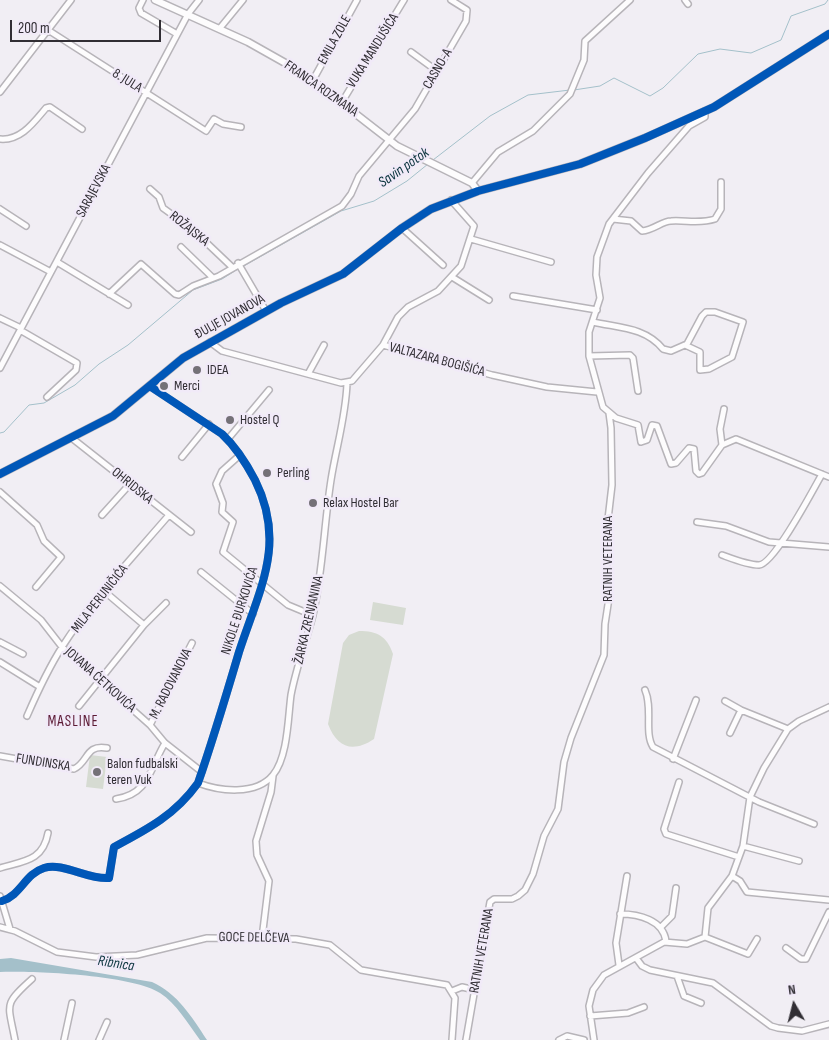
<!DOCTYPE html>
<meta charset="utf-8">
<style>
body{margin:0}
#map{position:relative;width:829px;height:1040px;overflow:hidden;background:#f1eef4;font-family:"Sofia Sans Condensed",sans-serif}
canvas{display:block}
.north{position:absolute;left:769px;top:980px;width:50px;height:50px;-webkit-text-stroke:4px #f1eaf8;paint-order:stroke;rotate:352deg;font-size:14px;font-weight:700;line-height:20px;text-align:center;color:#312e34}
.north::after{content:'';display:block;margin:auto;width:18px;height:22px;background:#312e34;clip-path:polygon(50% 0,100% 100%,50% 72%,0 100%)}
.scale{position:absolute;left:10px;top:20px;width:151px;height:22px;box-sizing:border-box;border:2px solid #312e34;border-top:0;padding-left:6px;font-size:15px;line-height:18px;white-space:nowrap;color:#312e34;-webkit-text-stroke:4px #f1eaf8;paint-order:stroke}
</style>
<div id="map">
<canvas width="829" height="1040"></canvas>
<div class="north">N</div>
<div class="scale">200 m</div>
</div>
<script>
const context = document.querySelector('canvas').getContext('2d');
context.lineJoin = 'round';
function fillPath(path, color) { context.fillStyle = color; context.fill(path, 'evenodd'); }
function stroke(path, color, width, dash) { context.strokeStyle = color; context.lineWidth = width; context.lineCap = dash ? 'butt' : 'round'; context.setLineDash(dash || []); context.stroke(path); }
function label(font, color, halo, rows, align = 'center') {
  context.font = font + ' "Sofia Sans Condensed",sans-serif'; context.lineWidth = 5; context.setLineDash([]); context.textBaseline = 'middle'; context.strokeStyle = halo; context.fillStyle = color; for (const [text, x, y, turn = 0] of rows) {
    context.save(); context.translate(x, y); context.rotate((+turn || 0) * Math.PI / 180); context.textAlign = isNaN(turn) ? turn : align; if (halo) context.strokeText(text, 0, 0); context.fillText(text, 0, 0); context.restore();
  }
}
const green = new Path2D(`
 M373,602L406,608L403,625L370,620Z
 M359,631C377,631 387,636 393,654L374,739C353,753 337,748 328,724L343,643L349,635Z
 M90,755L107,757L103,789L86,787Z`);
const water = new Path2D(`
 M11,958L152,982C177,993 192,1017 207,1040H200C189,1025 176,1003 160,993C131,975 36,971 0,972V959Z`);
const stream = new Path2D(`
 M574,90L600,86L614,78L650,96L663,88L698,54L720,49L751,53L781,40L791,16L825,4L828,0
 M433,160L490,116L528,95L570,90
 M242,267L341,211L374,201L407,181L428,164
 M0,433L4,432L29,405L44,403L75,385L99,364L128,345L193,290L222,279L238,269`);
const minor = new Path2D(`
 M143,0L139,8L141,13L177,34
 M685,0L688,4
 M220,28L243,0
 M48,30L206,131L214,119L223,124L241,127
 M411,52L437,71
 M313,80L357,0
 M0,92L71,0
 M342,102L404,0
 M705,111V117L689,126L648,173L609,224L597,257L596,275L600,298L589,332V356L603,407L616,418L638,425L641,442L647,440L652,425L657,426L671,464L676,463L689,448L694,449L696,471L699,474L702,473L722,445L736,439L829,477
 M0,139C21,141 34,122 46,108L50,107L82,129
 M472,183L498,152L533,131L570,94L584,60L585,41L630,0
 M150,189L159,197L163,208L192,229L232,267
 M0,209L26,226
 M613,219L631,221L642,231C654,230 662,221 671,221C686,220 700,224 715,219L721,209V182
 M402,228L443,265
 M471,239L551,262
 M0,245L51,272
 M181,247L213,278
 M57,262L128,305
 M238,263L266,311
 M452,277L489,300
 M109,294L141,264L175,294L179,295L193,286L219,276L342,206L351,194L359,176L415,109L466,21L467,10L451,0
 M513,296L597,310
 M0,318L21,328
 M593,322C619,328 645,327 663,349L671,351L687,344L702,316L706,312H715L743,322L732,357L709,369L700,370V352L685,345
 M20,330L77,363L76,370L47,397
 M210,342L222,351L341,383L352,381L383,345L398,317L408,307L438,291L461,266L474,226L451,200
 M383,345L492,375L547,387L597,392
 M589,356L630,355L633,358L638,391
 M0,368L188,14L199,0
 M308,374L324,345
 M73,439L191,532
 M228,439L269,390
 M722,445L720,429L724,409
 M240,455L222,471L216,484L223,503L222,512L233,522L223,552L288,605L312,615
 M182,457L209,424
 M0,492L37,525L44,541L61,557L36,587
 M102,515L130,484
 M697,522L726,526L769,542L829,547
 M722,555C733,559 748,565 759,565C774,564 813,490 822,474
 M201,572L253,614
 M0,586L41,620L62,647L150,725L165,743L202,772
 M104,591L144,625
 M0,642L23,654
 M0,662L40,687
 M645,690C653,708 644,733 653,747L759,802L814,824
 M725,701L741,710L788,729
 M79,706L144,625L166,603
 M27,716C37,693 48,669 62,647C92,600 132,558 169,515
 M150,725L192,643
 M730,733L741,710
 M0,756L74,769C89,762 85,744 107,748
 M673,759L696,700
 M679,782L664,829L666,834L739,857
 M198,783C219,791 256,796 273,775C288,757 288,717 291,695C296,668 306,642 313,615C323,570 324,525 331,480C336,448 346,416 347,383
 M116,799C150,794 150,767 165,743
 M743,846L799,861
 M0,868C24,861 43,861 48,833
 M732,876L740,881L747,892L829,900
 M0,896L10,929
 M2,901C21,895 25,874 44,868C63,862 88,880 109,878L114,847C148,829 175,815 198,783C213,740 226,696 239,652C259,590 287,544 255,480C246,463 236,447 222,434L151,387
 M620,914C639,914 663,920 666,941
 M0,927L15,931L57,952L96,957L137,955L207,938L296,939L330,945L361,970L447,985L455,998L452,1040
 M661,927L672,916L676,888
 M705,937L748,954L757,939
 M262,938L269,881L257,855L256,841L271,792L273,776
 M786,948L801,959H806L829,912
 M636,958L642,966L650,970L713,983L771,1026L778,1028L802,1031L829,1024
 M619,965L616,943L627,876
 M677,976L684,996L701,1003
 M452,991L462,987L475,990
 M590,1016L628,1013L644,1007
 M15,1040C8,1003 3,1005 32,979
 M64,1040L72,1003
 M99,1040L107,1022
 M466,1040L490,902L494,899H512L518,896L525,890L533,874L544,836L558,809L564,762L571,738L604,655L605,624L609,598L605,545L612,485L611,428L609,413
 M559,1040L567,1036L584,1040
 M594,1040L589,1006L593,990L604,975L664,942L687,944L705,937L708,908L732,876L743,846L750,797L764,768L788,729L799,721L829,707`);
const tertiary = new Path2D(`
 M155,0L248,42L303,73L397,146L472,183L478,191
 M0,474L113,416L183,358L281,303L343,274L402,228L431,209L478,191L580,164L645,138L714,107L829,34`);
const cycleway = new Path2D(`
 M0,474L113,416L183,358L281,303L343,274L402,228L431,209L478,191L580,164L645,138L714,107L829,34
 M2,901C21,895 25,874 44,868C63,862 88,880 109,878L114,847C148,829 175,815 198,783C213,740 226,696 239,652C259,590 287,544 255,480C246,463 236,447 222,434L151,387`);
const markers = [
 [197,370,5,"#747177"],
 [164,386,5,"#747177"],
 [230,420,5,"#747177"],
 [267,473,5,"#747177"],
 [313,503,5,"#747177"],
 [97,772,5,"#747177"]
];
const streetNames = [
 ["EMILA ZOLE",335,40,-61],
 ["VUKA MANDUŠIĆA",373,51,-58],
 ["CASNO-A",438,69,-60],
 ["8. JULA",127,81,32],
 ["FRANCA ROZMANA",321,89,35],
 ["SARAJEVSKA",94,191,-62],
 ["ROŽAJSKA",189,229,39],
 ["ĐULJE JOVANOVA",230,317,-29],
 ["VALTAZARA BOGIŠIĆA",437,360,15],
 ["OHRIDSKA",132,486,39],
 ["RATNIH VETERANA",608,559,-90],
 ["MILA PERUNIČIĆA",100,599,-52],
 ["NIKOLE ĐURKOVIĆA",240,611,-72],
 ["ŽARKA ZRENJANINA",309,620,-77],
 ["JOVANA ĆETKOVIĆA",100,680,42],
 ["M. RADOVANOVA",171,684,-63],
 ["FUNDINSKA",43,763,9],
 ["GOCE DELČEVA",254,938,1],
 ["RATNIH VETERANA",482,951,-80]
];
const poiNames = [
 ["IDEA",207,370],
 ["Merci",174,386],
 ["Hostel Q",240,420],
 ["Perling",277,473],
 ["Relax Hostel Bar",323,503],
 ["Balon fudbalski",107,764],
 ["teren Vuk",107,780]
];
const waterNames = [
 ["Savin potok",404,168,-35],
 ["Ribnica",116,964,9]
];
const neighbourhoodNames = [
 ["MASLINE",73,722]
];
fillPath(green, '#d6dbd2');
fillPath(water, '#a4c0ca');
stroke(stream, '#a4c0ca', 1);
stroke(minor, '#b7b4b9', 8);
stroke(tertiary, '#b7b4b9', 9);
stroke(minor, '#fdfcfd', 5);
stroke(tertiary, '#fdfcfd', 6);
stroke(cycleway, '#0057b8', 8);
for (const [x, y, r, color] of markers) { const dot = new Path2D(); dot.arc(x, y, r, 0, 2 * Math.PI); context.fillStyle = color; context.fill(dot); stroke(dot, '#f1eaf8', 2); }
label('14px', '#312e34', '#f1eaf8', streetNames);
label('14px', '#312e34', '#f1eaf8', poiNames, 'left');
label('italic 15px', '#0b343e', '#f1eaf8', waterNames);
context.letterSpacing = '1px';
label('15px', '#5c1a35', '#f1eaf8', neighbourhoodNames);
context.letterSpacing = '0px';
</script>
